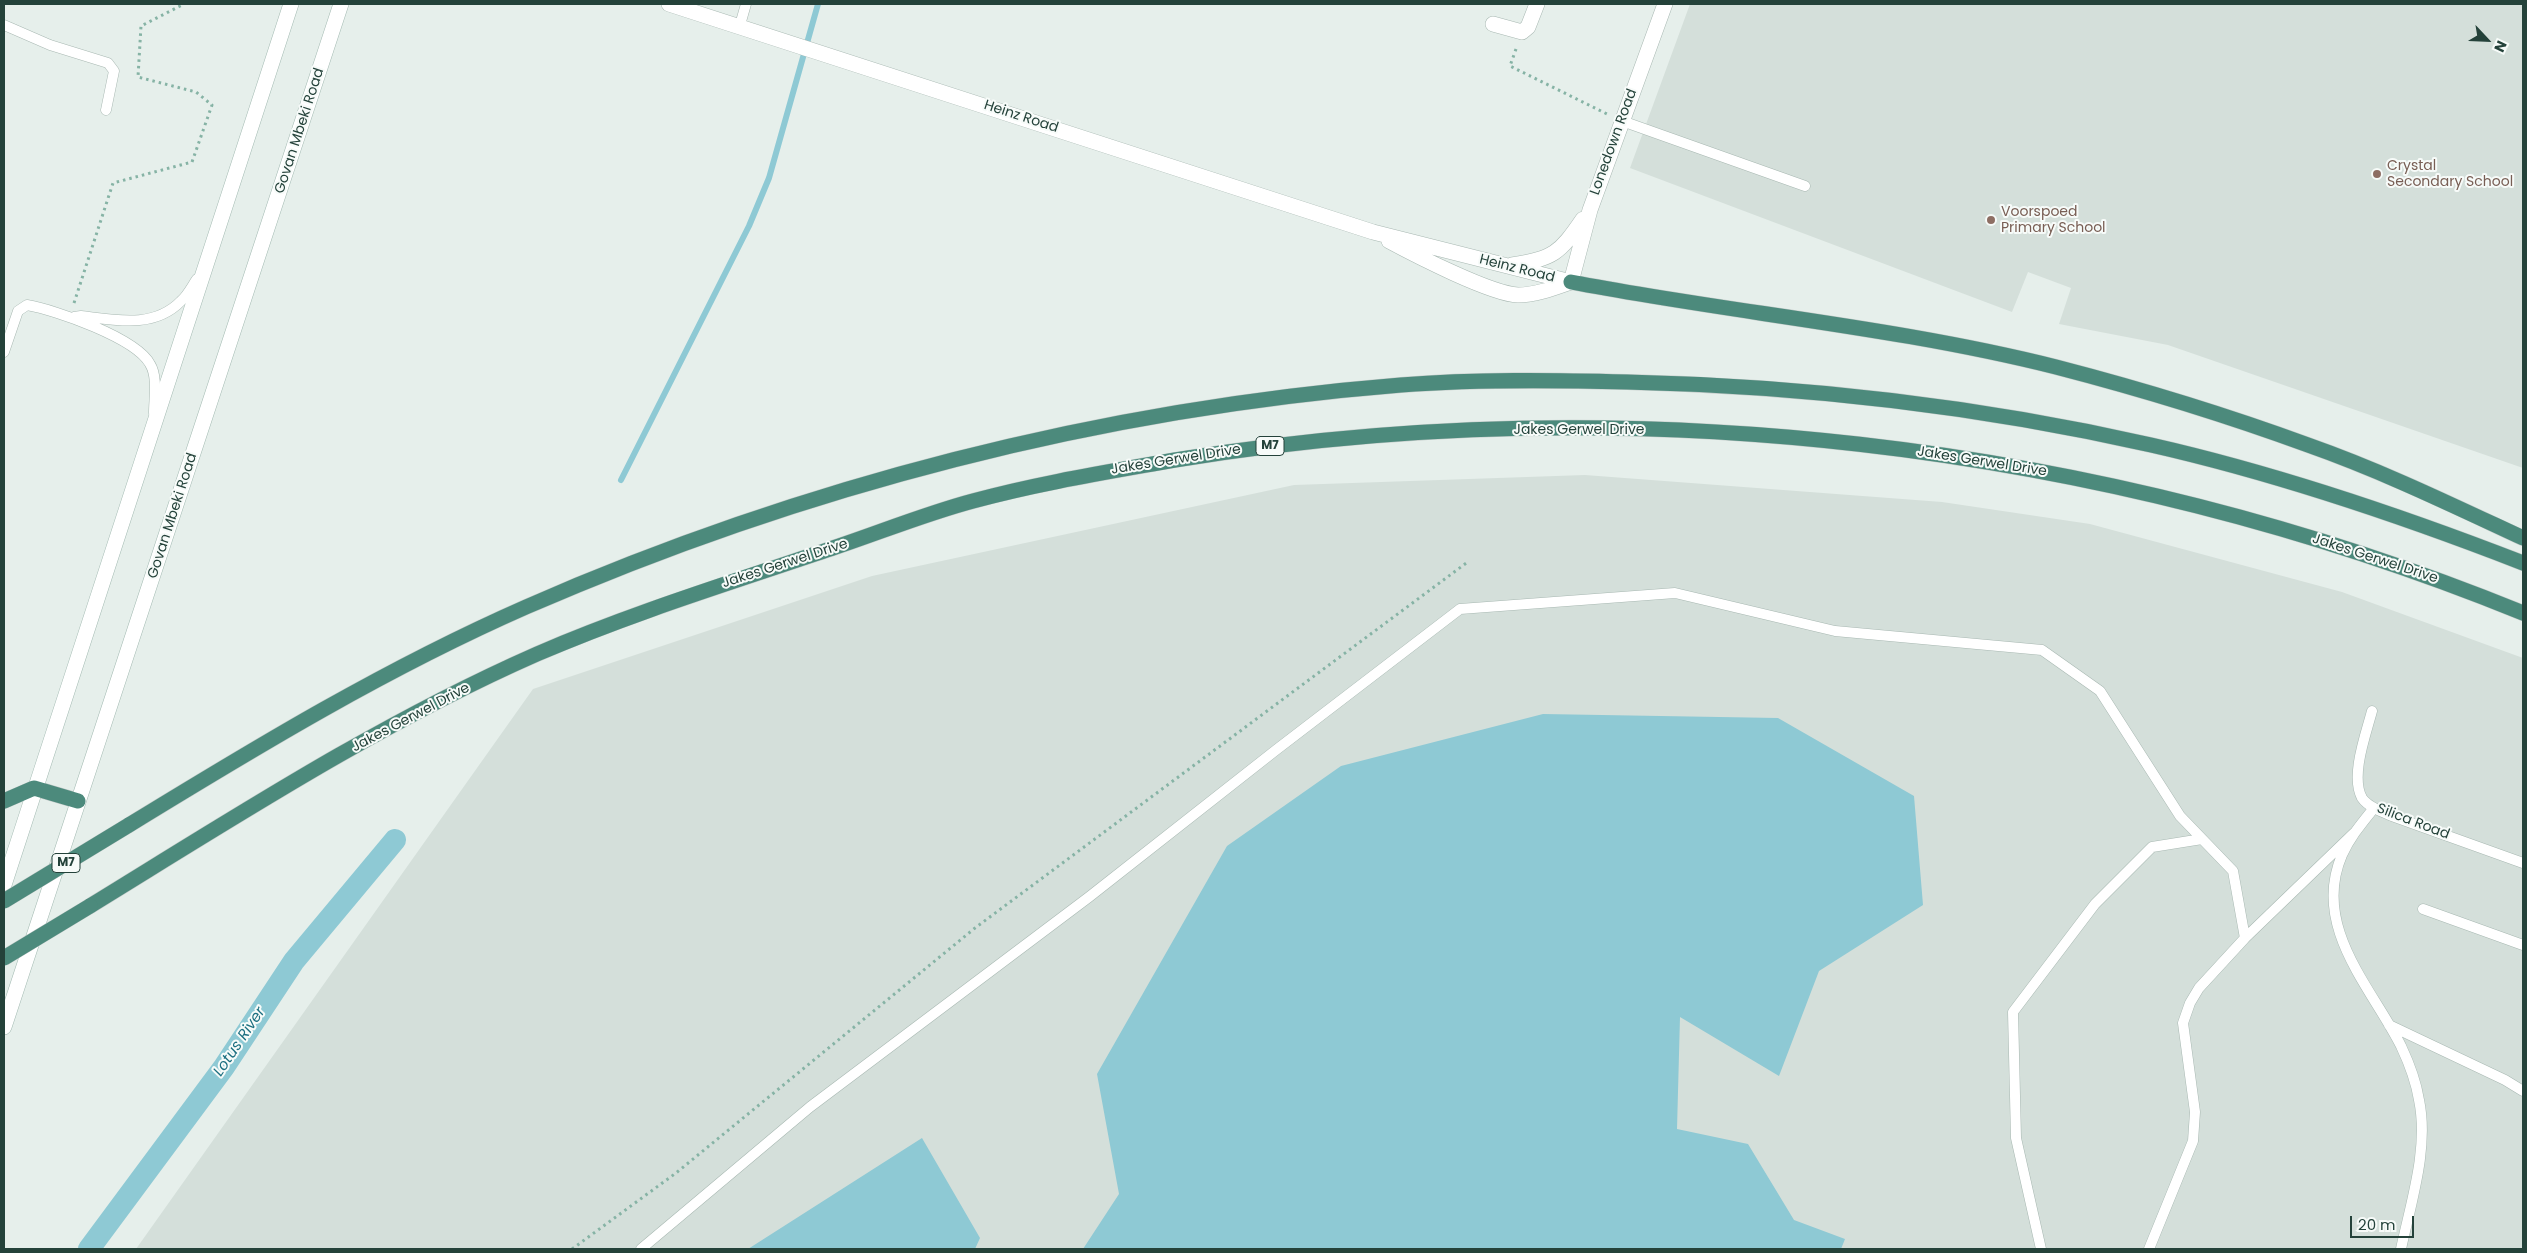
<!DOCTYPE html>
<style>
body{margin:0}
#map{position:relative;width:2527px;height:1253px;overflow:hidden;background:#e6efeb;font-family:Poppins,sans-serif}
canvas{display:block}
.frame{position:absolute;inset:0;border:5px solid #24423a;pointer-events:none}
.north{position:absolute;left:2462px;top:15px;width:50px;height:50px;-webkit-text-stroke:4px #f7fbf9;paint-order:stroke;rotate:115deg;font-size:14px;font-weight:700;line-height:20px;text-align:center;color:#24423a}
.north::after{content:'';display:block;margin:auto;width:18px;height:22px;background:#24423a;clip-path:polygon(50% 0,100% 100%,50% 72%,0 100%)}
.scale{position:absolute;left:2350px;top:1216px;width:64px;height:22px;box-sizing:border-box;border:2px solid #24423a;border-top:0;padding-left:6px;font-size:15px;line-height:18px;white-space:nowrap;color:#24423a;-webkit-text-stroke:4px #f7fbf9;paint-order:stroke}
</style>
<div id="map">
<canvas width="2527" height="1253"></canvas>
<div class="frame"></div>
<div class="north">N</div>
<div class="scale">20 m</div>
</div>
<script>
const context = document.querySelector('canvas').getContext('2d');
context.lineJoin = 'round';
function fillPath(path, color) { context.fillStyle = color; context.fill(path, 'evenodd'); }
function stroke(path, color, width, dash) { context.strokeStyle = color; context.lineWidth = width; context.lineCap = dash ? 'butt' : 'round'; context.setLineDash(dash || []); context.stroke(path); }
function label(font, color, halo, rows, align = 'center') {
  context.font = font + ' Poppins,sans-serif'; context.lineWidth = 4; context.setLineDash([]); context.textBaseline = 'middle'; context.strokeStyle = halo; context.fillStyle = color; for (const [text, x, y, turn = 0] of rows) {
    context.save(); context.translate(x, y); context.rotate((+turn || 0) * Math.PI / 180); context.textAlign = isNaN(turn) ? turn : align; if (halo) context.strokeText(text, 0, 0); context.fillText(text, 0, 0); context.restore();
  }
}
const built = new Path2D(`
 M1690,4H2523V468L2168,345L2059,324L2071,288L2028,272L2012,312L1630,168Z
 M1585,475L1942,502L2090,524L2342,592L2523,658V1249H136L533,689L872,576L1294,485Z`);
const water = new Path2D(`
 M1543,714L1778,718L1914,796L1923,905L1819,971L1779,1076L1680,1017L1677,1129L1748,1144L1794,1220L1845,1239L1841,1249H1083L1119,1194L1097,1074L1227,846L1341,766Z
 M922,1138L980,1238L975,1249H748Z`);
const stream = new Path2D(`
 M621,480L749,226L769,178L818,4`);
const canal = new Path2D(`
 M89,1249L224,1067L294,961L395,840`);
const path = new Path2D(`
 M1516,49L1510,66L1607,114
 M74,303L113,183L192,162L212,105L196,92L138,77L141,26L184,4
 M572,1249L676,1173L975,928L1469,561`);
const service = new Path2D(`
 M4,25L50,45L108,63L114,71L106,110
 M740,25L746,4
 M1622,121L1805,186
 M74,317L81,316C115,320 154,329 181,301C188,295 192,286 197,279
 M4,352L18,311L27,305C56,310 136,338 150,364C158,377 154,398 154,413
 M2372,711C2366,734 2350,776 2362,798C2368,807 2382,812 2392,816L2523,863
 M2374,808C2362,823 2350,837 2342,855C2311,927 2372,988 2401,1046C2409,1063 2416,1081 2419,1100C2429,1148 2411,1202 2401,1249
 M2423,909L2523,945
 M2389,1025L2505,1080L2523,1091
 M641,1249L810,1107L1089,897L1276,750L1460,609L1675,593L1835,631L2042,650L2100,691L2180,816L2233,871L2245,938
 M2041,1249L2016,1138L2013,1012L2095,904L2152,847L2202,839
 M2149,1249L2193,1141L2195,1112L2183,1023L2190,1003L2199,988L2245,938L2354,833`);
const minor = new Path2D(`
 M669,4L1373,232L1571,282
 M1493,24L1522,32L1528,27L1537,4
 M1389,241C1415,255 1491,294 1518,295C1536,295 1554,288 1571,282
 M1512,265C1554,258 1559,254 1583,219
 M1571,282L1590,210L1665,4`);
const secondary = new Path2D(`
 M4,885L291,4
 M4,1027L341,4`);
const trunk = new Path2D(`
 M1571,282C1732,313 1897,327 2056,367C2141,389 2226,415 2308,445C2382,471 2452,505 2523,538
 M4,801L34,788L78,801
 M129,825C258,746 387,668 526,607C803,486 1100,409 1401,385C1476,379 1552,380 1627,382C1804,386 1979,406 2151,445C2279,474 2402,516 2523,563
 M90,906C235,817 380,723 537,654C632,613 730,583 827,550C876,534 924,514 973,501C1039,483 1108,472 1175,460C1626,386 2100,441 2523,613`);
const trunkBridge = new Path2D(`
 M4,901L129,825
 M4,958L90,906`);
const markers = [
 [2377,174,5,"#8d6e63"],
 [1991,220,5,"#8d6e63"]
];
const shields = [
 [1270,446,28],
 [66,863,28]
];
const shieldNames = [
 ["M7",1270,446],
 ["M7",66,863]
];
const streetNames = [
 ["Heinz Road",1021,117,18],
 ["Govan Mbeki Road",300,131,-72],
 ["Lonedown Road",1614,142,-70],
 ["Heinz Road",1517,269,14],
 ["Jakes Gerwel Drive",1579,430],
 ["Jakes Gerwel Drive",1176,460,-9],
 ["Jakes Gerwel Drive",1982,462,9],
 ["Govan Mbeki Road",173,516,-72],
 ["Jakes Gerwel Drive",2375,559,18],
 ["Jakes Gerwel Drive",785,564,-18],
 ["Jakes Gerwel Drive",411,718,-28],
 ["Silica Road",2413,822,21]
];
const educationNames = [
 ["Crystal",2387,166],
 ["Secondary School",2387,182],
 ["Voorspoed",2001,212],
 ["Primary School",2001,228]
];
const waterNames = [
 ["Lotus River",240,1042,-56]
];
fillPath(built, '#d4dfda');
fillPath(water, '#8ec9d4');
stroke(stream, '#8ec9d4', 6);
stroke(canal, '#8ec9d4', 22);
stroke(service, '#a8b8b2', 11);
stroke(minor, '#a8b8b2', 16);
stroke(secondary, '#a4bbb3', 16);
stroke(trunk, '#c2cac8', 16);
stroke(path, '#86b3a5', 3, [2.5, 4]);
stroke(service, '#fff', 10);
stroke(minor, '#fff', 15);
stroke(secondary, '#fff', 15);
stroke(trunk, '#4c8a7c', 15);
stroke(trunkBridge, '#c2cac8', 16, []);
stroke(trunkBridge, '#4c8a7c', 15);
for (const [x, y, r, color] of markers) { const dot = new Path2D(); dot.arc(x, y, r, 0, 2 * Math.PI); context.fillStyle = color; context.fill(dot); stroke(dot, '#f7fbf9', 2); }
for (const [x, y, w] of shields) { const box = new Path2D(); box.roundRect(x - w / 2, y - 9.5, w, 19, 4); context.fillStyle = '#f7fbf9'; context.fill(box); stroke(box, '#24423a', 1); }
label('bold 12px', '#24423a', null, shieldNames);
label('14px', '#24423a', '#f7fbf9', streetNames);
label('14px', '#785e54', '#f7fbf9', educationNames, 'left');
label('italic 15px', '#1c6f80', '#f7fbf9', waterNames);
</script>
